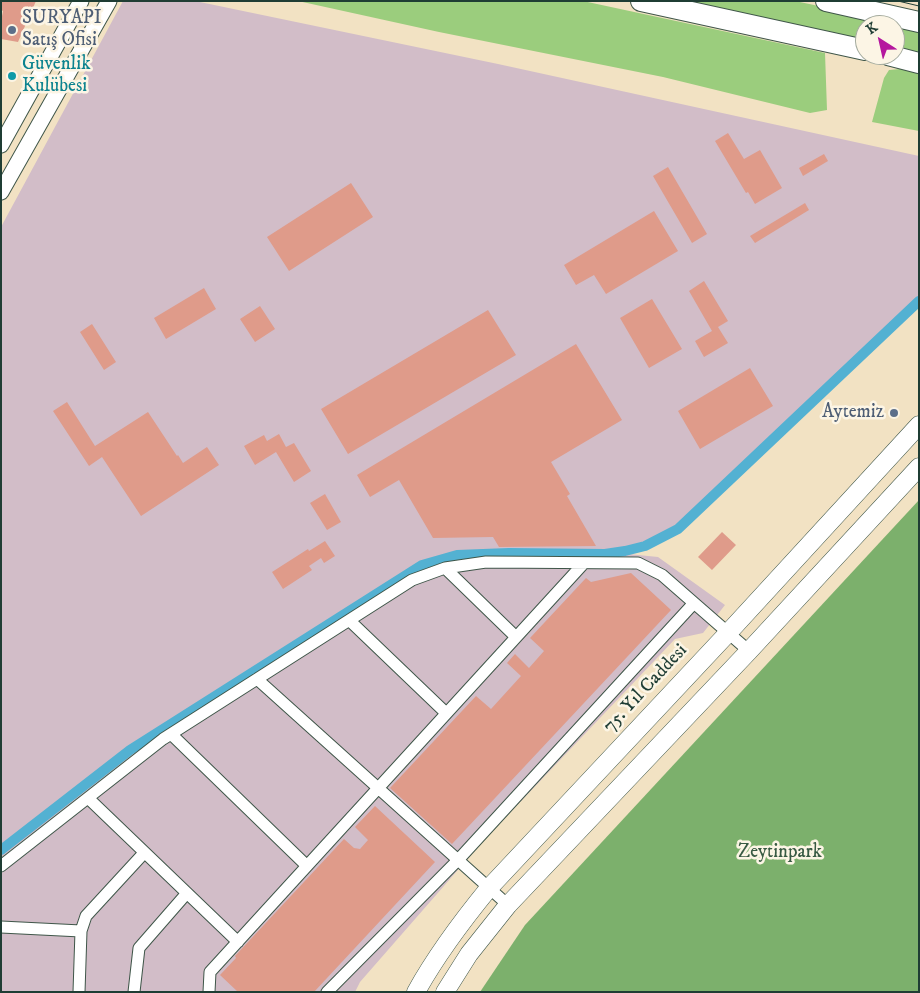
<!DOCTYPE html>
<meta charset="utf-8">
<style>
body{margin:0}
#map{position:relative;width:920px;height:993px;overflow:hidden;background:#f2e2c3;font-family:"IM FELL DW Pica",serif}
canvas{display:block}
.frame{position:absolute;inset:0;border:2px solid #1f3d34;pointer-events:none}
.north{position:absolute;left:855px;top:15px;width:50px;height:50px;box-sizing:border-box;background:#fcf5e5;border:1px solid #a4ab9e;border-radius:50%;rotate:325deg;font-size:14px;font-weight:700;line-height:20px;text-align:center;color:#1f3d34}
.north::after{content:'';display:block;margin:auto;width:18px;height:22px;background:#b5179e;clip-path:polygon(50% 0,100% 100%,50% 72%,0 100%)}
</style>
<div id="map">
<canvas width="920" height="993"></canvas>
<div class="frame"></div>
<div class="north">K</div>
</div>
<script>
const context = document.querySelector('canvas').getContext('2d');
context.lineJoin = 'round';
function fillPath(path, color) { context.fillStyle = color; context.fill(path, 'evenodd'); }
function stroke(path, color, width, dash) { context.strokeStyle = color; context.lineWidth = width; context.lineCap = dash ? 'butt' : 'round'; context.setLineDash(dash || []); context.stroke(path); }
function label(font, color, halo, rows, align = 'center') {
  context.font = font + ' "IM FELL DW Pica",serif'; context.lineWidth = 5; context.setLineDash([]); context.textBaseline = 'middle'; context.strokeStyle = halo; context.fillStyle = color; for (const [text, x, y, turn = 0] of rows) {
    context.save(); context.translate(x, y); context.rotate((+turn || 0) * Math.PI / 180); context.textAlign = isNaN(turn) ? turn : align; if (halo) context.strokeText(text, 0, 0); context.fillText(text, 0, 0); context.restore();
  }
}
const industrial = new Path2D(`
 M123,1H195L498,64L919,156V301L663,538L628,554L658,557L725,605L703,633L675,639L485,839L360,982L355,992H1V227Z`);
const green = new Path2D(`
 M298,1H583L825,53L827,110L810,113L663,77L439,32Z
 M663,1H795L919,27V55L895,50V25H865V43Z
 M900,69L919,73V131L872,122L884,78L889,70Z`);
const forest = new Path2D(`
 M919,500V992H480L525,925Z`);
const canal = new Path2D(`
 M1,850L130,750L422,565L457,555L509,553L605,554L625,551L645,546L678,529L919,301`);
const building = new Path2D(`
 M1,1H36L18,42L1,39V21L3,11L1,10Z
 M728,133L744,159L760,150L782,188L755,204L748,192L746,193L715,141Z
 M824,154L828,161L803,176L799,168Z
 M668,167L707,234L692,243L653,176Z
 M351,183L373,217L289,271L267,237Z
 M805,203L809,210L755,243L750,236Z
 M654,211L678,251L606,294L594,275L576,285L564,265Z
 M704,281L728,321L718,327L728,343L704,357L695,341L712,331L689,291Z
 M204,288L216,309L166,339L154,318Z
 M652,299L682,349L649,368L620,318Z
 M260,306L275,329L255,342L240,319Z
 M488,310L516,355L348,454L321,409Z
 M92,324L116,362L104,370L80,332Z
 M576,344L622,420L551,462L570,494L567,496L596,546L499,547L493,537L433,538L399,480L370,497L357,475Z
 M750,368L773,406L700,449L678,411Z
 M67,402L95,446L148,412L177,456L178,455L183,463L207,447L219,465L141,516L102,457L89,466L53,411Z
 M279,434L286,447L294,443L311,471L294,482L276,452L255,465L244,446L264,435L267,441Z
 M325,494L341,522L327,530L310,503Z
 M722,532L736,545L712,570L698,557Z
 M325,541L335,556L324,563L321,558L309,566L312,570L283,589L272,572L308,549L309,551Z
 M631,573L671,610L452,844L390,788L476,696L491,709L521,676L507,663L515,654L529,668L544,651L530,638L586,578L591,582Z
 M375,806L435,862L314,992H238L220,975L236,958L235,956L344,839L354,848L360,849L368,840L355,827Z`);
const street = new Path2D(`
 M445,568L516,637
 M350,621L446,713
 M257,679L508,905
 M171,734L307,866
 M88,798L238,942
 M1,866L163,739L412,580L445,568L486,562L638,563L662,575L749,651
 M1,927L81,931
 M79,992L81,931L86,916L144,853
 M134,992L139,948L187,893
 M209,992L210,972L584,563
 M327,992L458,860L694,603`);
const secondary = new Path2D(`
 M1,145L81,1
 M1,192L109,1`);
const primary = new Path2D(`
 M416,992C437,954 462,921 489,888L728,633L919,425
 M445,992L469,954L508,905L749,651L919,467`);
const highway = new Path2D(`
 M641,1L865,50
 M826,1L919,22
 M888,55L919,63`);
const tram = new Path2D(`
 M898,1L919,6`);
const markers = [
 [12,30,5,"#5c6f8a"],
 [12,76,5,"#0f9aa8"],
 [894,413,5,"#5c6f8a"]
];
const serviceNames = [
 ["SURYAPI",22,19],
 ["Satış Ofisi",22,41],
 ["Aytemiz",884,413,"right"]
];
const cultureNames = [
 ["Güvenlik",22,65],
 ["Kulübesi",22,87]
];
const streetNames = [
 ["75. Yıl Caddesi",646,689,-47]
];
const parkNames = [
 ["Zeytinpark",780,853]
];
fillPath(industrial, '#d2bdc8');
fillPath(green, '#9bcd7d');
fillPath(forest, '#7cb06c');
stroke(canal, '#53b1d2', 10);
fillPath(building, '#df9b8a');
stroke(street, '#3f5649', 13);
stroke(secondary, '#3f5649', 17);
stroke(primary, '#3f5649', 19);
stroke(highway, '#3f5649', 22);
stroke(street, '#fff', 11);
stroke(secondary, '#fff', 15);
stroke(primary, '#fff', 18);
stroke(highway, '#fff', 20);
stroke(tram, '#1f3d34', 1);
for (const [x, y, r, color] of markers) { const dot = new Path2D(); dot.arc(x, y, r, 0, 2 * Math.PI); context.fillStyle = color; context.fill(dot); stroke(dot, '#fcf5e5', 2); }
label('19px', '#4e5e75', '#fcf5e5', serviceNames, 'left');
label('19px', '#0d838f', '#fcf5e5', cultureNames, 'left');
label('19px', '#1f3d34', '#fcf5e5', streetNames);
label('19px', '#385a43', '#fcf5e5', parkNames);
</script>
